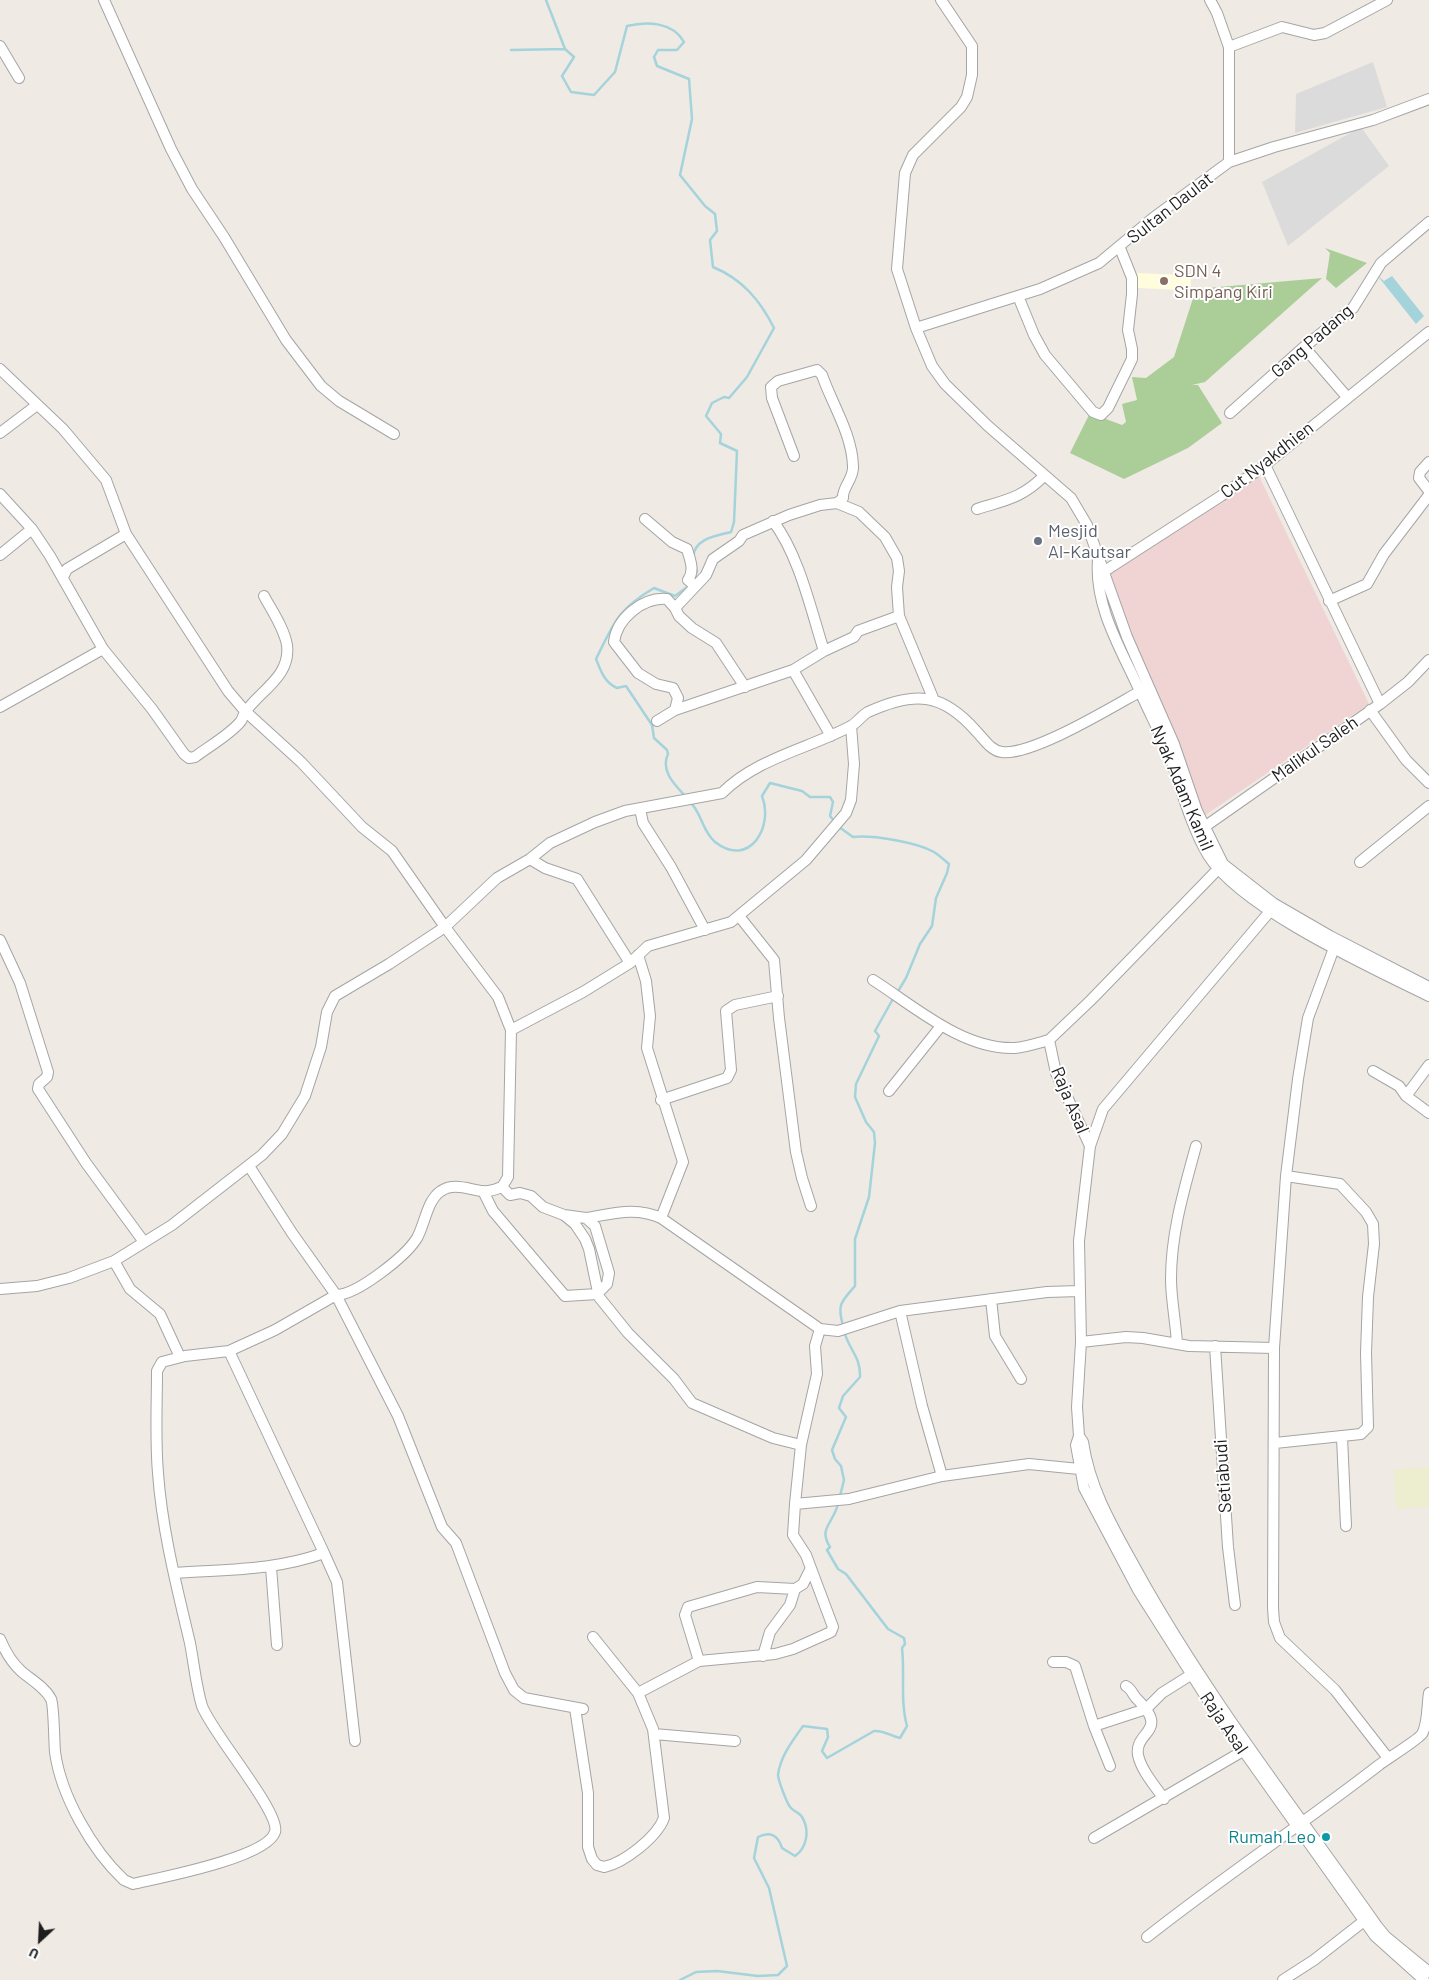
<!DOCTYPE html>
<style>
body{margin:0}
#map{position:relative;width:1429px;height:1980px;overflow:hidden;background:#efeae4;font-family:Barlow,sans-serif}
canvas{display:block}
.north{position:absolute;left:15px;top:1915px;width:50px;height:50px;-webkit-text-stroke:4px #fff;paint-order:stroke;rotate:205deg;font-size:14px;font-weight:700;line-height:20px;text-align:center;color:#1e1e1e}
.north::after{content:'';display:block;margin:auto;width:18px;height:22px;background:#1e1e1e;clip-path:polygon(50% 0,100% 100%,50% 72%,0 100%)}
</style>
<div id="map">
<canvas width="1429" height="1980"></canvas>
<div class="north">U</div>
</div>
<script>
const context = document.querySelector('canvas').getContext('2d');
context.lineJoin = 'round';
function fillPath(path, color) { context.fillStyle = color; context.fill(path, 'evenodd'); }
function stroke(path, color, width, dash) { context.strokeStyle = color; context.lineWidth = width; context.lineCap = dash ? 'butt' : 'round'; context.setLineDash(dash || []); context.stroke(path); }
function label(font, color, halo, rows, align = 'center') {
  context.font = font + ' Barlow,sans-serif'; context.lineWidth = 4; context.setLineDash([]); context.textBaseline = 'middle'; context.strokeStyle = halo; context.fillStyle = color; for (const [text, x, y, turn = 0] of rows) {
    context.save(); context.translate(x, y); context.rotate((+turn || 0) * Math.PI / 180); context.textAlign = isNaN(turn) ? turn : align; if (halo) context.strokeText(text, 0, 0); context.fillText(text, 0, 0); context.restore();
  }
}
const residential = new Path2D(`
 M1373,62L1387,107L1295,133L1296,94Z
 M1361,127L1389,166L1288,246L1262,182Z`);
const commercial = new Path2D(`
 M1258,474L1369,704L1195,822L1162,731L1101,579Z`);
const education = new Path2D(`
 M1137,273L1184,275V277L1191,278V286L1182,285L1181,290L1138,288Z`);
const farmland = new Path2D(`
 M1429,1467V1507L1397,1509L1393,1470Z`);
const forest = new Path2D(`
 M1325,248L1367,263L1336,288L1326,279L1330,253Z
 M1322,278L1205,382L1192,385H1198L1222,423L1188,448L1124,479L1070,453L1090,413L1122,425L1126,422L1122,404L1137,400L1132,377L1146,378L1174,357L1196,289Z`);
const water = new Path2D(`
 M1377,275L1384,281L1392,276L1424,316L1416,324Z`);
const stream = new Path2D(`
 M546,0L565,49
 M511,50L565,49L574,57L562,76L571,92L594,95L615,72L627,26C647,21 673,22 684,42L677,50H658L654,57L657,66L689,79L692,119L680,175L705,206L715,214L717,231L710,240L713,267C742,279 760,300 774,328L747,377L729,398L724,397L712,403L706,416L721,434L720,443L737,451L734,522L731,532C716,536 695,538 693,557
 M693,580L697,571L696,567
 M686,797C675,785 660,771 668,754L667,750L654,738L652,725L626,686L617,688C604,682 601,671 596,659C614,623 617,610 654,588L675,596L690,585
 M691,803C702,814 702,831 715,842C750,869 774,826 762,796L770,783L802,791L810,797H830L833,802L830,816L836,823
 M839,827L853,837C873,835 916,842 934,852C939,855 944,860 949,864L947,873L936,898L932,926L920,944L906,978L897,993
 M843,1326C837,1304 841,1302 855,1286V1239L869,1197L875,1143L874,1132L866,1122L855,1097L856,1084L879,1036L875,1031L894,997
 M840,1496L844,1480L841,1466L835,1459L832,1450L846,1417L839,1408L843,1396L860,1377C861,1357 849,1350 844,1331
 M680,1980L696,1972L717,1971L758,1976L778,1975L787,1966L769,1888L754,1858L758,1837C770,1831 778,1835 782,1848L795,1856C807,1848 810,1830 802,1817C800,1813 793,1811 790,1807C787,1803 778,1780 778,1775C780,1757 793,1740 803,1726L827,1729L828,1737L822,1751L827,1758L874,1731C884,1730 890,1736 900,1738L907,1726C900,1701 905,1674 902,1648L905,1644L904,1638L888,1629L846,1574L838,1569L827,1550L830,1547C818,1528 833,1524 838,1504`);
const minor = new Path2D(`
 M104,0L171,149L192,189L224,237L286,340L321,386L339,401L394,434
 M941,0L972,46V75L967,97L961,107L913,155L905,173L897,269L916,328L932,366L945,384L988,426L1071,498L1087,525L1127,637L1174,744L1197,811L1223,864L1273,903L1330,936L1429,987
 M1210,0L1217,13L1229,47V162
 M0,46L19,78
 M1229,47L1282,27L1314,35L1325,33L1387,0
 M1018,296L1034,335L1045,355L1093,412L1101,415L1108,408L1132,359V349L1128,330L1132,294V278L1120,248
 M916,328L1040,289L1099,263L1153,218L1229,162L1274,147L1373,120L1429,99
 M1304,347L1347,397
 M0,369L63,429L106,480L126,534L228,691L245,711L301,762L362,827L392,851L445,927L389,964L335,996L327,1012L321,1047L305,1096L282,1134L262,1155L172,1225L114,1261L69,1278L37,1286L0,1289
 M1230,413L1304,347L1353,308L1381,263L1429,222
 M0,433L37,405
 M794,456L772,398L771,387L778,381L817,370L822,375C832,404 852,434 853,466C854,479 842,487 843,498L837,503
 M1429,462L1420,472L1419,478L1429,491
 M1265,465L1380,704
 M0,494L32,529L50,556L103,649L152,709L184,754L189,758L195,757C208,747 231,734 241,721C243,718 243,714 246,711C261,690 291,676 287,645C284,628 272,611 264,596
 M977,509C1006,500 1022,498 1044,476
 M645,519L672,542L687,549C690,560 695,570 688,580L695,586
 M773,521C799,555 811,610 824,651
 M0,555L32,529
 M1098,560C1094,609 1124,654 1143,698C1152,718 1163,739 1171,760C1182,791 1191,826 1208,855C1241,908 1370,967 1429,996
 M1100,574L1221,496L1265,465L1429,332
 M63,577L67,569L126,534
 M1329,601L1367,584L1384,554L1429,495
 M793,670L831,736
 M745,687L716,643L692,628L679,616L675,608L706,575L713,559L739,541L743,535L789,515L820,505L837,503L859,512L885,537L897,558L899,571L897,587L899,616L933,698
 M0,707L103,649
 M675,710L678,698L673,688L656,684L638,673L614,642C617,618 643,597 667,599L675,608
 M1370,710L1406,760L1429,783
 M657,721L675,710L793,670L824,651L854,637L858,631L899,616
 M640,809L643,823L671,867L705,930
 M1200,830L1380,704L1408,682L1429,660
 M530,859L545,868L577,879L630,963
 M1360,862L1429,806
 M1223,864L1091,1000L1049,1040L1056,1073L1090,1146L1079,1241L1081,1342L1077,1407L1079,1436L1076,1445L1084,1488L1138,1590L1211,1705L1375,1936L1424,1980
 M739,916L774,960L779,1018L796,1152L802,1178L811,1206
 M0,940L20,983L48,1072L47,1077L39,1084L38,1089L86,1163L144,1242
 M1337,940L1308,1018L1298,1079L1286,1176L1274,1348L1273,1608L1274,1622L1280,1638L1335,1690L1388,1758
 M638,955L646,981L650,1016L647,1048L683,1162L661,1218
 M873,980C914,1006 963,1050 1015,1048C1026,1047 1038,1043 1049,1040
 M511,1030L498,997L445,927L497,878L530,859L550,843L595,822L625,811L722,793C757,758 808,749 851,726
 M1373,1071L1399,1086L1406,1096L1429,1113
 M889,1091L941,1026
 M1406,1096L1429,1065
 M661,1100L727,1078L731,1070L726,1011L735,1005L778,996
 M1090,1146L1103,1109L1271,910
 M249,1166L292,1233L336,1295L398,1416L442,1527L456,1543L505,1673L514,1690L524,1698L583,1709
 M502,1187L510,1195L520,1193L531,1196L543,1207L564,1215L575,1224L585,1239L589,1249L599,1297L628,1333L674,1379L692,1403L773,1438L801,1445
 M483,1191L493,1211L565,1296L597,1294L607,1284L609,1273L595,1226L586,1218L564,1215
 M586,1218C612,1214 635,1206 661,1218L820,1329
 M114,1261L130,1289L160,1314L180,1357
 M991,1299L995,1336L1021,1379
 M900,1311L922,1406L942,1476
 M1081,1342L1126,1337L1143,1338L1189,1346L1274,1348
 M1177,1344C1176,1323 1171,1300 1171,1279C1171,1233 1184,1190 1196,1146
 M1215,1346L1228,1547L1235,1605
 M1079,1436L1083,1442C1090,1490 1114,1529 1137,1571C1206,1696 1295,1809 1377,1926L1386,1937L1429,1972
 M1342,1437L1346,1526
 M1275,1443L1361,1434L1368,1427L1366,1353L1368,1297L1374,1244L1373,1224L1366,1212L1340,1184L1286,1176
 M1079,1469L1029,1464L942,1476L849,1499L795,1504L801,1445L817,1374L815,1346L820,1329L838,1331L900,1311L1047,1292L1079,1291
 M324,1553L337,1582L355,1741
 M271,1567L277,1645
 M175,1573C228,1569 273,1571 324,1553L229,1351
 M593,1637L638,1693L699,1661L775,1654L793,1649L831,1632L833,1627L806,1555L793,1535L795,1504
 M0,1639C5,1651 11,1662 21,1671C30,1679 45,1687 51,1699C54,1705 54,1741 55,1752C61,1796 92,1850 124,1880L133,1884C158,1878 267,1858 275,1832C281,1813 212,1733 202,1706C196,1686 194,1664 190,1643C177,1588 162,1530 158,1473C155,1439 157,1405 157,1371L162,1362L185,1356L229,1351L275,1330L336,1295C357,1295 406,1256 417,1238C425,1224 427,1200 441,1191C454,1182 470,1190 483,1191C490,1192 496,1189 502,1187L508,1177L511,1030L583,992L630,963L648,946L731,922L806,860L846,813L851,800L854,764L851,726C858,722 862,715 868,712C914,691 942,692 976,731C984,739 991,751 1002,752C1032,756 1112,707 1141,691
 M763,1656L770,1632L790,1605L795,1589
 M699,1661L685,1615L688,1607L757,1587L795,1589L803,1584L810,1570
 M1053,1662H1066L1075,1666L1094,1726L1146,1709L1162,1693L1197,1671
 M1126,1686C1132,1689 1133,1696 1138,1700C1170,1732 1134,1731 1138,1755C1141,1770 1155,1786 1164,1799
 M575,1708L588,1793V1847L592,1859L597,1865L604,1867C624,1863 657,1837 664,1818L653,1729L638,1693
 M1094,1726L1110,1766
 M654,1734L735,1741
 M1094,1838L1243,1751
 M1147,1937C1223,1877 1303,1824 1379,1765C1387,1759 1419,1739 1422,1734C1428,1724 1427,1705 1429,1693
 M1283,1980L1314,1960L1364,1921`);
const markers = [
 [1164,281,5,"#8d6e63"],
 [1038,541,5,"#6b7280"],
 [1326,1837,5,"#0f9aa8"]
];
const streetNames = [
 ["Sultan Daulat",1170,208,-38],
 ["Gang Padang",1312,341,-41],
 ["Cut Nyakdhien",1267,460,-38],
 ["Malikul Saleh",1315,749,-35],
 ["Nyak Adam Kamil",1182,788,67],
 ["Raja Asal",1070,1100,67],
 ["Setiabudi",1223,1476,-94],
 ["Raja Asal",1224,1723,56]
];
const educationNames = [
 ["SDN 4",1174,271],
 ["Simpang Kiri",1174,292]
];
const worshipNames = [
 ["Mesjid",1048,531],
 ["Al-Kautsar",1048,552]
];
const cultureNames = [
 ["Rumah Leo",1316,1837]
];
fillPath(residential, '#dcdbdb');
fillPath(commercial, '#f0d3d3');
fillPath(education, '#fffddc');
fillPath(farmland, '#edeecf');
fillPath(forest, '#abce98');
fillPath(water, '#a4d3dc');
stroke(stream, '#a4d3dc', 2.5);
stroke(minor, '#a5a5a5', 12);
stroke(minor, '#fff', 10);
for (const [x, y, r, color] of markers) { const dot = new Path2D(); dot.arc(x, y, r, 0, 2 * Math.PI); context.fillStyle = color; context.fill(dot); stroke(dot, '#fff', 2); }
label('18px', '#1e1e1e', '#fff', streetNames);
label('18px', '#785e54', '#fff', educationNames, 'left');
label('18px', '#5b616d', '#fff', worshipNames, 'left');
label('18px', '#0d838f', '#fff', cultureNames, 'right');
</script>
